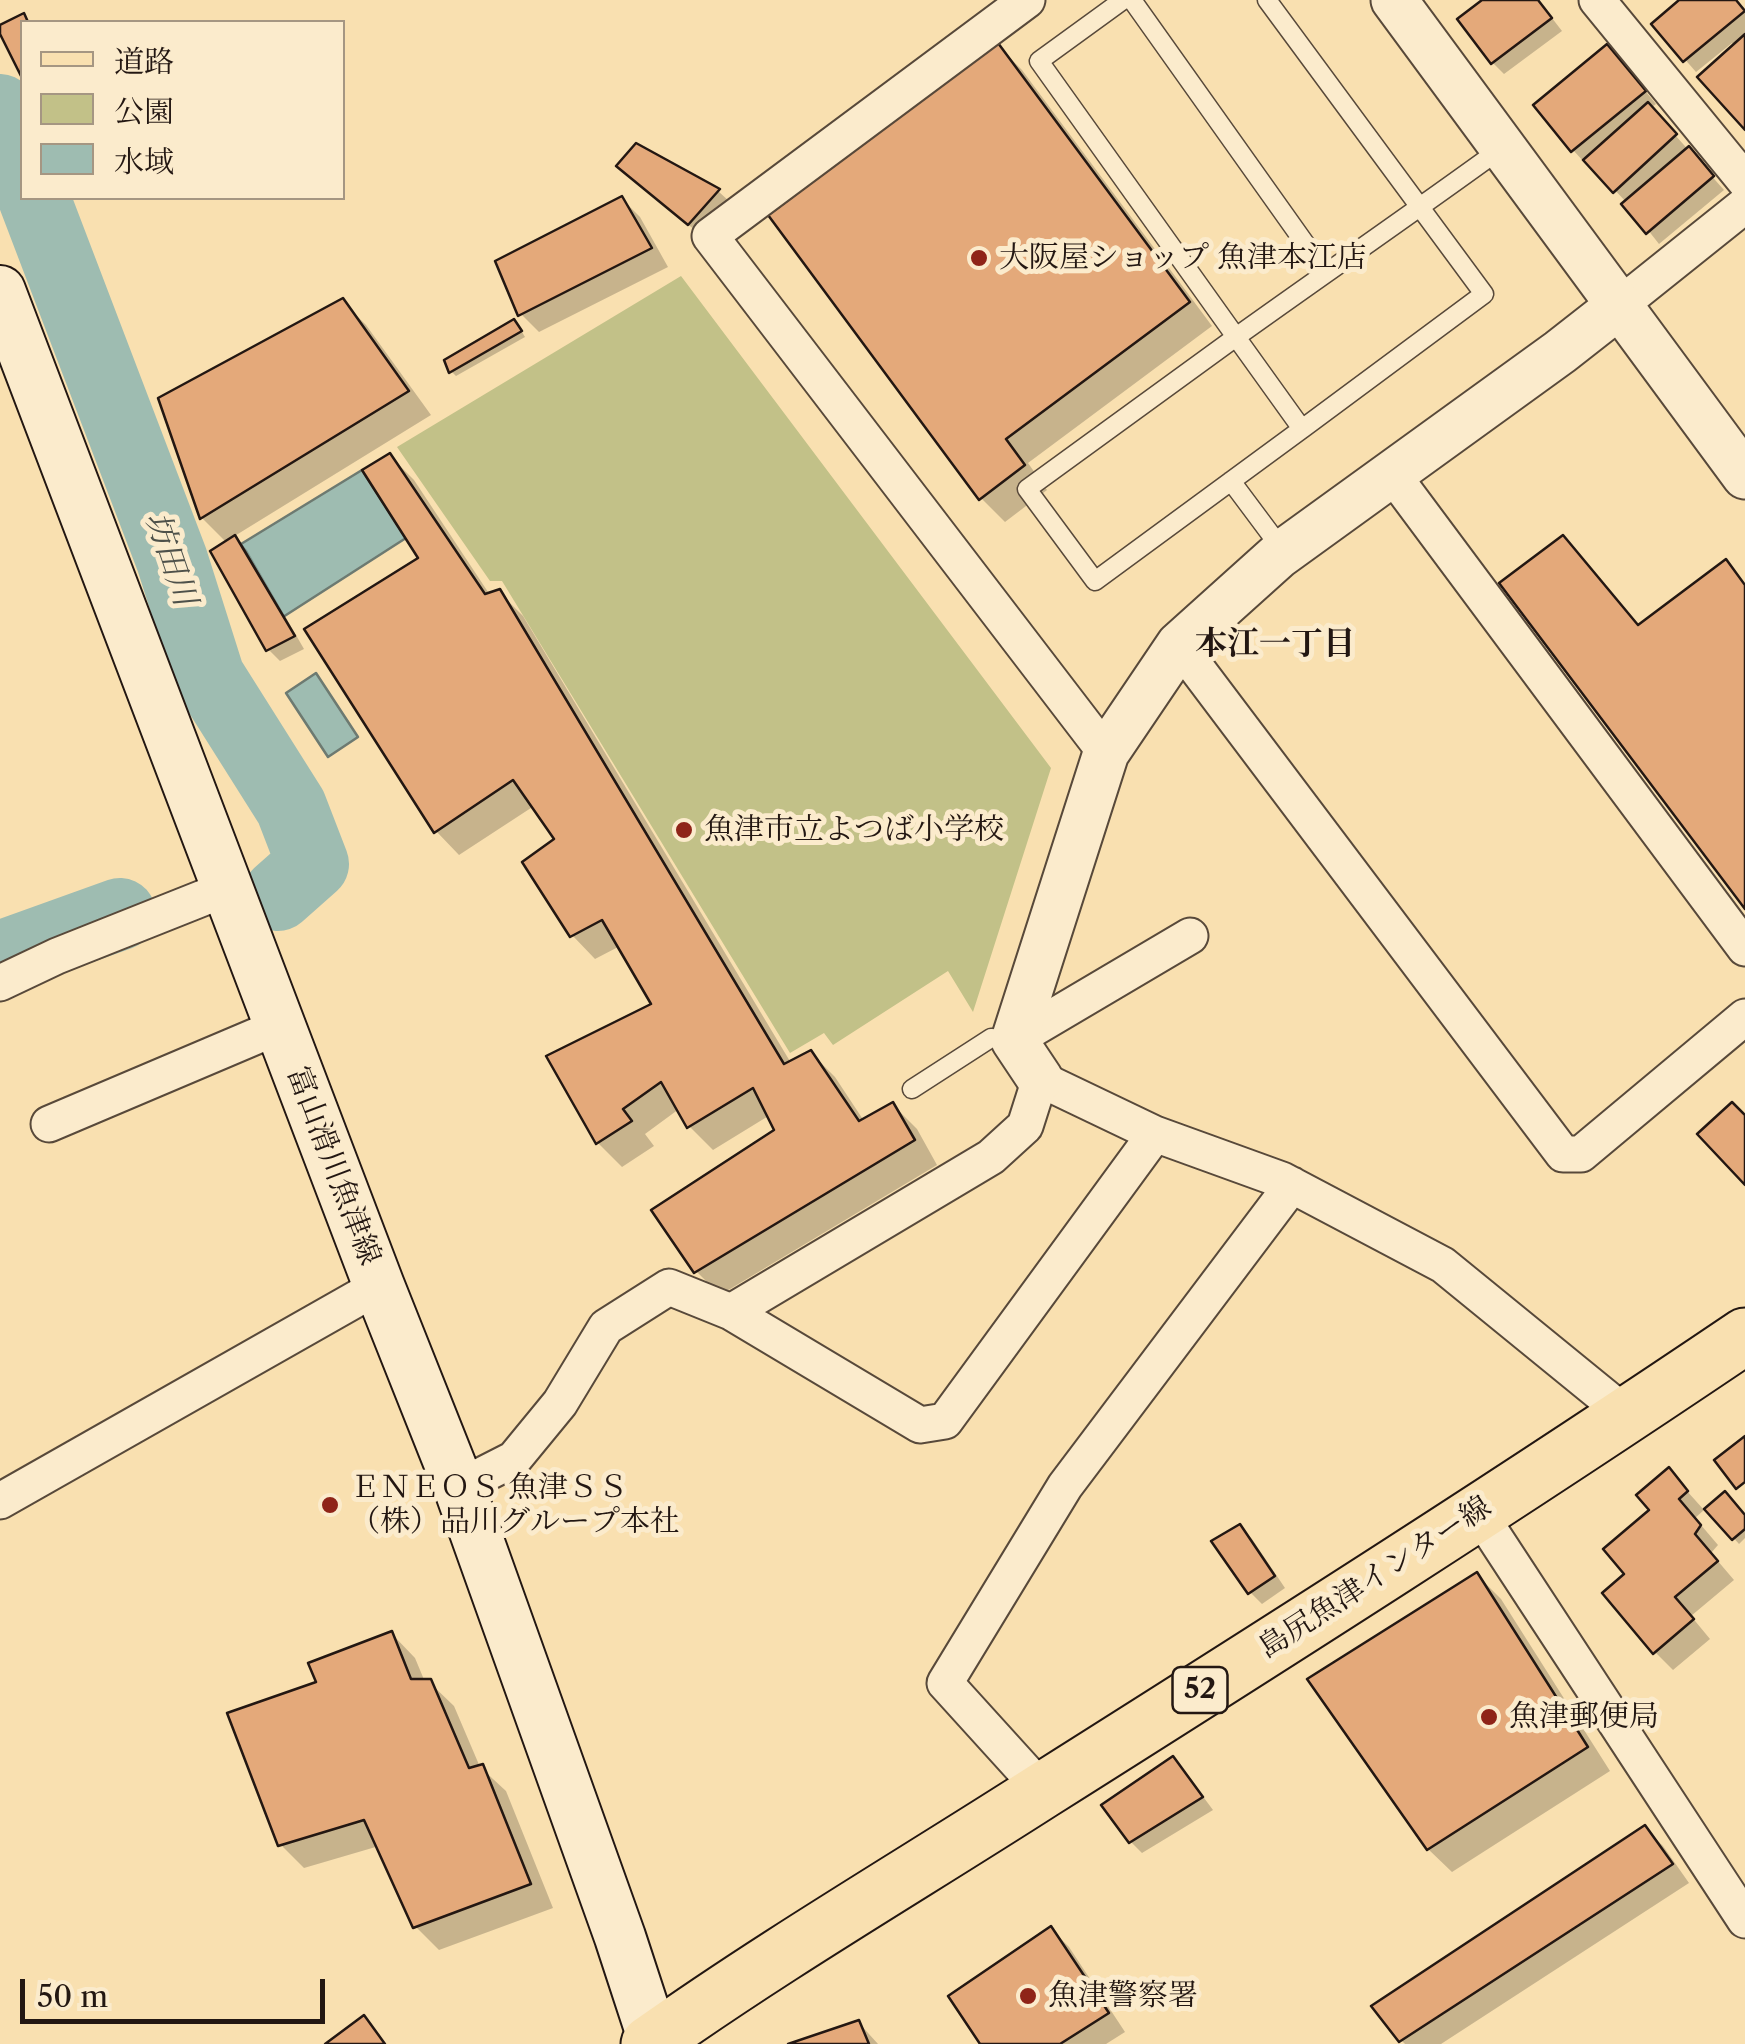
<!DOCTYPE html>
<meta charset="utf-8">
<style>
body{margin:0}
#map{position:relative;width:1745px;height:2044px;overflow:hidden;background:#f9e0b0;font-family:"Libre Caslon Text","Noto Serif JP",serif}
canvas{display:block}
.legend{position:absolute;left:20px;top:20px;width:325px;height:180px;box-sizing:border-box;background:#fbebcc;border:2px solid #a59682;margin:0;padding:12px 18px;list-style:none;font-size:30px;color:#231712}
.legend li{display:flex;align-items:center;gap:20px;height:50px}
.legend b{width:50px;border:2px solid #a59682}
.scale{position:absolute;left:20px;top:1979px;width:305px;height:45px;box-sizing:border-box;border:5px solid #231712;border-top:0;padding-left:12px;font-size:30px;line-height:35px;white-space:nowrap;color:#231712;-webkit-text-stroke:8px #fbebcc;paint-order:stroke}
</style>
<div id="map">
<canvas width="1745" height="2044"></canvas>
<ul class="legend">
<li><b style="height:12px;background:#f9e0b0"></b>道路</li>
<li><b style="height:28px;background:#c2c188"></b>公園</li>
<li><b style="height:28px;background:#9ebcb1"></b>水域</li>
</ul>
<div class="scale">50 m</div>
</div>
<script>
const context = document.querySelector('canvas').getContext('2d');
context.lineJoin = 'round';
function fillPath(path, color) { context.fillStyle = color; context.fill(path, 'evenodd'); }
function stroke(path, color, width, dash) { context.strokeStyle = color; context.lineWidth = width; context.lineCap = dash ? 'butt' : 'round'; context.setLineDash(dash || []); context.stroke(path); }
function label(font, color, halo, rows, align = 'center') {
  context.font = font + ' "Libre Caslon Text","Noto Serif JP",serif'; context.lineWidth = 10; context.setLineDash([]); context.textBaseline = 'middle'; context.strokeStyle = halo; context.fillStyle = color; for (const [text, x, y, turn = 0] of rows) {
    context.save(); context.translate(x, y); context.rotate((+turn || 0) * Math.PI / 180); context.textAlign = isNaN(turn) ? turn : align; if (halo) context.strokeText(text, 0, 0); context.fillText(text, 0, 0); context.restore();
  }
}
const green = new Path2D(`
 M681,276L1051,768L973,1012L948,971L833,1045L824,1033L790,1053L502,581H490L397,447Z`);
const water = new Path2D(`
 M362,470L406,538L283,617L241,544Z
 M316,673L358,737L328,757L286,693Z`);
const shadow = new Path2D(`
 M1486,0H1538L1562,31L1504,74L1493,63Z
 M1683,0H1735L1745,12V126L1735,46L1732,43L1696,72L1654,24Z
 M23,16L29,22H22V73L0,27Z
 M998,46L1022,70L1212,326L1028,463L1047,490L1005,522L981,498Z
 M1619,59L1656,104L1651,108L1724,190L1659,244L1626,202L1587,160L1584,162L1573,150Z
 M636,146L718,191L730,202L701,235L631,178Z
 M622,199L640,217L668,267L539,332L521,314Z
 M342,301L366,325L431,415L233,537L247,550L304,649L280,661L268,649L227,543L202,518L161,399Z
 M519,327L525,337L456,376L451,371Z
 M390,456L414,480L490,595L499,592L523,616L791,1063L811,1053L835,1077L864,1121L893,1105L917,1129L937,1165L720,1295L696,1271L778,1130L770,1115L713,1150L689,1126L679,1109L645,1134L654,1146L622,1167L598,1143L549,1057L654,1005L620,946L595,959L572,935L557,840L534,806L459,855L436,831L422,559Z
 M1669,1471L1704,1510L1695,1518L1718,1545L1711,1553L1734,1580L1691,1616L1710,1639L1673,1670L1655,1652L1627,1574Z
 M1708,1509L1745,1518V1538L1739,1544Z
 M1240,1527L1252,1539L1285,1588L1262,1604L1250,1592Z
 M1477,1575L1501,1599L1610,1771L1452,1872L1428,1849Z
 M392,1634L415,1658L425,1682H429L454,1706L480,1767L506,1791L553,1908L439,1950L415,1926L379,1846L304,1868L280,1844L319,1683Z
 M1173,1759L1184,1771L1213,1810L1142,1853L1131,1842Z
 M1645,1828L1663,1846L1689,1883L1441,2044H1405L1401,2040Z
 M1051,1929L1069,1947L1125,2032L1106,2044H983Z
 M859,2023L878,2044H796Z`);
const river = new Path2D(`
 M0,110L22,168
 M34,198L172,560L209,677L291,807L313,864L278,895
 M0,957L120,914`);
const building = new Path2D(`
 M1482,0H1538L1552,18L1491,64L1457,19Z
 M1679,0H1736L1745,11L1683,62L1651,24Z
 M24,13L28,22H22L21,76L0,34V25Z
 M1745,34V130L1697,77Z
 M998,43L1190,302L1006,439L1025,465L979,500L768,215Z
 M1607,44L1646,91L1571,152L1533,105Z
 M1648,102L1677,134L1613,193L1583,160Z
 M636,143L720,189L688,225L616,166Z
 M1689,146L1714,176L1646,234L1621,204Z
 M622,196L652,248L518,316L495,261Z
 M343,298L409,391L200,519L158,398Z
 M514,319L522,331L449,373L444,360Z
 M390,453L485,594L500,589L784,1064L811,1050L859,1121L893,1102L915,1140L694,1273L651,1210L774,1130L753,1088L687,1128L661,1082L623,1109L632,1121L596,1144L546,1056L651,1004L602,920L570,937L522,862L554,839L513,780L434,833L304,629L418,558L362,470Z
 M235,535L295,636L266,651L210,551Z
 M1563,535L1638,625L1726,559L1745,585V909L1499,583Z
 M1732,1102L1745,1115V1185L1697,1134Z
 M1745,1436V1482L1736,1489L1714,1460Z
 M1669,1467L1688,1491L1679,1499L1701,1525L1695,1534L1718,1561L1675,1597L1694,1619L1653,1654L1602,1593L1624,1574L1603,1549L1649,1510L1636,1495Z
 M1725,1491L1745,1515V1529L1732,1540L1704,1509Z
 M1240,1524L1275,1576L1248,1594L1211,1541Z
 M1477,1572L1588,1747L1427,1850L1307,1679Z
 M392,1631L411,1679H431L469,1768L483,1764L531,1884L413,1928L364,1820L278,1846L227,1713L316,1682L308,1663Z
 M1173,1756L1203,1797L1129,1843L1101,1805Z
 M1645,1825L1673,1864L1399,2042L1371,2006Z
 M1051,1926L1109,2013L1060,2044H980L948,1996Z
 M364,2015L385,2044H325Z
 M859,2020L869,2044H788Z`);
const service = new Path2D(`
 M1123,0L1039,61L1236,337L1027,489L1095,581L1302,429
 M1132,0L1326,273
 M1267,0L1484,294L1302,429L1236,337C1324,274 1414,212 1502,148
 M1231,481L1284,552
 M912,1089L991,1038L1013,1040`);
const minor = new Path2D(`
 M1027,0L710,236L1106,753
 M1597,0L1745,181
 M1620,305L1745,205
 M1392,474L1745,948
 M1179,645L1563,1154H1581L1745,1017
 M0,983L57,956L228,888
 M1014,1040L1190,936
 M49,1124L280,1026
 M731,1312L991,1157L1025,1126L1040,1079L1155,1134L1282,1180L1443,1265L1627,1415
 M459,1487L514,1459L560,1403L606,1327L669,1287L731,1312L920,1425L945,1421L1155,1134
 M0,1501L379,1286
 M1478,1512L1745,1920
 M1043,1791L945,1683L1065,1486L1292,1185`);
const tertiary = new Path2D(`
 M1394,0L1745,476
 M1040,1079L1014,1040L1106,753L1179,645L1278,556L1560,352L1620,305`);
const secondary = new Path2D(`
 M0,291L379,1286L459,1487L620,1937L655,2044`);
const primary = new Path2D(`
 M649,2044C776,1954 911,1875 1042,1791C1278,1642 1514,1492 1745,1336`);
const markers = [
 [979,258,10,"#8f2418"],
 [684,830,10,"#8f2418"],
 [330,1505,10,"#8f2418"],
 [1489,1717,10,"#8f2418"],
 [1028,1996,10,"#8f2418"]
];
const shields = [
 [1200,1690,55]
];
const shieldNames = [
 ["52",1200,1690]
];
const poiNames = [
 ["大阪屋ショップ 魚津本江店",999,258],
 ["魚津市立よつば小学校",704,830],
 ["ＥＮＥＯＳ 魚津ＳＳ",350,1488],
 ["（株）品川グループ本社",350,1522],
 ["魚津郵便局",1509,1717],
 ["魚津警察署",1048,1996]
];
const streetNames = [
 ["富山滑川魚津線",333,1166,69],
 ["島尻魚津インター線",1375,1578,-33]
];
const waterNames = [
 ["坊田川",170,559,71]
];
const neighbourhoodNames = [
 ["本江一丁目",1275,645]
];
fillPath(green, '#c2c188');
fillPath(water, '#9ebcb1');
stroke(water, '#6d7a71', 2.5);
fillPath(shadow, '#0003');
stroke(river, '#9ebcb1', 72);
fillPath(building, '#e4a97a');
stroke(building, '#231712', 2.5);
stroke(service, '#58493a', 21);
stroke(minor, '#58493a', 39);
stroke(tertiary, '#58493a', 49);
stroke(secondary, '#231712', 54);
stroke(primary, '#231712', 59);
stroke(service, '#fbebcc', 18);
stroke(minor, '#fbebcc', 35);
stroke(tertiary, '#fbebcc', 45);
stroke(secondary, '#fbebcc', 50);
stroke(primary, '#f9e0b0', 55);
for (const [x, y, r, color] of markers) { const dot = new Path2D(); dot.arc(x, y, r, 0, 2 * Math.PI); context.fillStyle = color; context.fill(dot); stroke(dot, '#fbebcc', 4); }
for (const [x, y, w] of shields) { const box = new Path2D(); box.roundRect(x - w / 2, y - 23, w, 46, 8); context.fillStyle = '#fbebcc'; context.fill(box); stroke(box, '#231712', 2.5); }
label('bold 28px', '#231712', null, shieldNames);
label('30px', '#231712', '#fbebcc', poiNames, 'left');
label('30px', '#231712', '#fbebcc', streetNames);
label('italic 32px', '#4e514a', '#fbebcc', waterNames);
label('bold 32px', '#231712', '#fbebcc', neighbourhoodNames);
</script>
